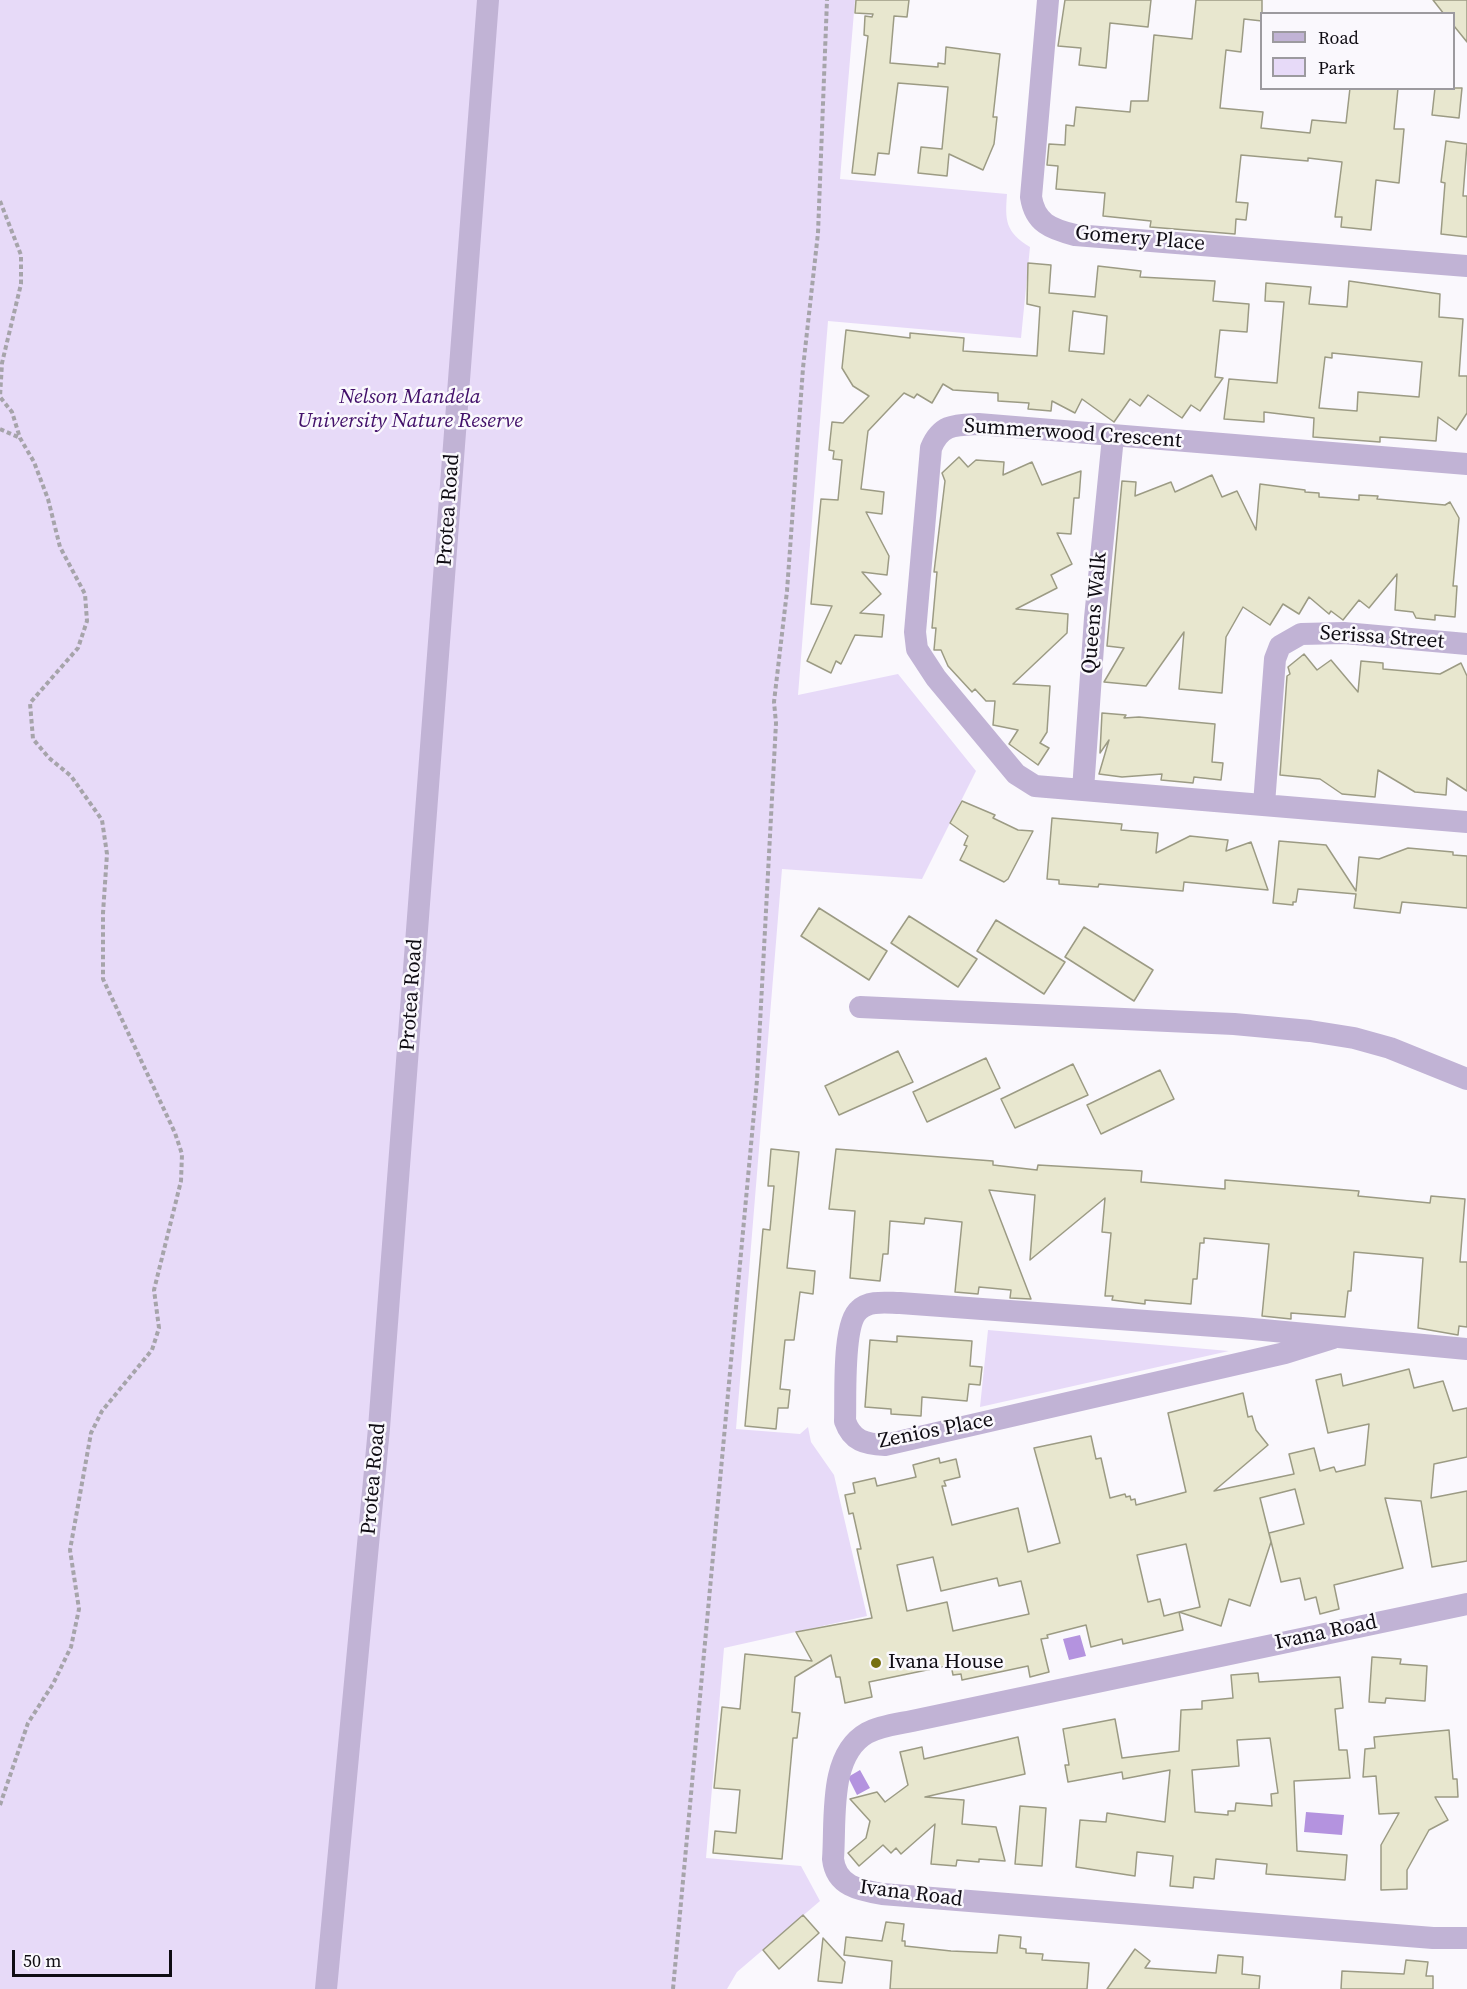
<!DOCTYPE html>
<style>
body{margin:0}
#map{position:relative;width:1467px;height:1989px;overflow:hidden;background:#faf8fd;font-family:"Source Serif 4",serif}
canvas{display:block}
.legend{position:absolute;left:1260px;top:12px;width:195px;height:78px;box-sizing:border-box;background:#faf8fd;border:2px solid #9c9a9f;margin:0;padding:8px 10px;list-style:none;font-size:18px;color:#0f0c13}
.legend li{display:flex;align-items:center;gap:12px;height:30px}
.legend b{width:30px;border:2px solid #9c9a9f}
.scale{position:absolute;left:12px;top:1950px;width:160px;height:27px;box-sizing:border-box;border:3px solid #0f0c13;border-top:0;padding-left:8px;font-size:18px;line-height:21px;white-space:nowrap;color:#0f0c13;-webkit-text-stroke:4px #faf8fd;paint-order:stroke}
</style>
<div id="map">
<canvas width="1467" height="1989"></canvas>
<ul class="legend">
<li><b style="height:8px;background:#c1b3d5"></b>Road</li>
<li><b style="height:16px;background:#e7daf8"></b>Park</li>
</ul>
<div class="scale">50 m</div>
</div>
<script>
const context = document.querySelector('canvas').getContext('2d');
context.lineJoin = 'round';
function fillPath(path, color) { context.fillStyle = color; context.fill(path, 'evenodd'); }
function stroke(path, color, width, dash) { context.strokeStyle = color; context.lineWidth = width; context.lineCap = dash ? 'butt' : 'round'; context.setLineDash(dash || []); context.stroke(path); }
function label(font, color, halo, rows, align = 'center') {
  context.font = font + ' "Source Serif 4",serif'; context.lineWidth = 5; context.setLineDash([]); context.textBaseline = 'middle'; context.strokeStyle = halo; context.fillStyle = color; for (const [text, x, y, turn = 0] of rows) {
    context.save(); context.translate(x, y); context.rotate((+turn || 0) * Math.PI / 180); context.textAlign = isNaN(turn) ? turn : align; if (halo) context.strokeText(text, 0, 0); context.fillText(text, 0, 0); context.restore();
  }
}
const green = new Path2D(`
 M0,0H855L840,179L1007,194C1005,220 1005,232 1030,247L1021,338L828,321L798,695L898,674L976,771L922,879L782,869L736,1429L800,1434L808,1427L811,1442L834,1475L867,1616L724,1648L706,1858L801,1866L820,1901L737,1972L727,1989H0Z
 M988,1330L1229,1351L980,1407Z`);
const water = new Path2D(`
 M1080,1635L1086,1656L1069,1660L1063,1639Z
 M860,1770L870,1788L857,1795L848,1777Z
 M1306,1812L1344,1815L1342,1835L1304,1832Z`);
const building = new Path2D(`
 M856,0H909L907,17L894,16L890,63L938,67V63L945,64L946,47L1000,54L993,117H997L994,144L983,170L949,154L947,176L918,173L921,147L942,149L948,87L898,83L889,154L878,153L875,175L852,173L868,36L864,35L865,16L872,17L873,14L855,13Z
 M1065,0H1151L1148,27L1110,23L1106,68L1079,65L1081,48L1058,46Z
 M1196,0H1262V21L1244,19L1241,52L1226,50L1220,108L1263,112L1261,128L1310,133L1312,120L1346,123L1350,88H1398L1394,129H1404L1399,183L1376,180L1371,230L1341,227L1342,217H1335L1342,162L1308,158V161L1241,155L1236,202L1248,203L1246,220L1236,219L1235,234L1150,227L1151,221L1103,216L1105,193L1056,189L1058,166L1047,165L1049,144L1065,145L1066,125L1074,126L1076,107L1130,112L1131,101H1148L1154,35L1192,39Z
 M1433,0H1467V42L1454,26V14H1444Z
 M1435,88H1462L1459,118L1432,115Z
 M1446,141L1467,144L1463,196H1467V237L1441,234L1445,183L1441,182Z
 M1028,263L1051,265L1049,293L1095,297L1098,266L1141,271L1140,277L1215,281L1213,301L1249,304L1247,332L1220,330L1215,377L1223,378L1200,411L1191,405L1182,418L1148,395L1140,406L1130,399L1114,422L1082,399L1075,413L1052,401L1051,411L1028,409L1029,403L998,401V393L953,390L943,384L932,403L917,394L914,398L904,393L868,431L861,489L884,492L882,514L866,512L889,556L887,575L862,572L881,594L860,613L884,615L882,637L855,635L841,664L836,661L831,673L807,661L832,606L811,604L821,499L838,500L842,460L833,459L834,451L829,450L832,422L843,423L869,396L853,386L842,368L846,330L910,338V333L964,338L963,351L1037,356L1040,307L1027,304ZM1073,311L1107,316L1104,354L1069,351Z
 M1349,281L1440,294L1439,317L1463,319L1459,376H1467V413L1456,430L1438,417L1436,441L1380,437V442L1313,437L1314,418L1264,412V422L1224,419L1229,379L1277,383L1284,302L1265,301L1266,283L1311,287L1309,304L1347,307ZM1332,353L1422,362L1419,397L1358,392L1357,411L1319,408L1325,357L1332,358Z
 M959,457L968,467L976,460L1004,462L1003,475L1032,462L1042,485L1081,471L1079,498H1074L1071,534L1057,533L1072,564L1051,575L1057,588L1016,609L1068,614L1067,633L1013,684L1050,686L1047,732L1040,743L1049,748L1038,765L1009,744L1018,730L993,725L995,701H986L975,689L972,692L948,666L941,650H934L936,628H932L937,572H934L945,481L942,473Z
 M1212,475L1222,497L1237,491L1256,530L1260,484L1305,490V492L1319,493V497L1359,500V495L1378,496L1377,499L1445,505L1450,502L1459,518L1453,586H1457L1455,617L1435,615V620L1416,618L1413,612L1395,610L1397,574L1369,608L1359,600L1343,620L1331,611L1329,614L1309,597L1299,614L1283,604L1270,625L1243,607L1226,637L1222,693L1179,689L1184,632L1146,686L1104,682L1124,648L1107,646L1122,481L1136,482L1135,496L1171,482L1175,492Z
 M1304,654L1317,670L1331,660L1358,692L1361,661L1383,663V669L1440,674L1461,663L1467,676V791L1447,778L1446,795L1415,792L1378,770L1375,797L1342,794L1320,779L1280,775L1287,676L1290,674L1288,667Z
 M1102,713L1126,715L1124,718L1139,717L1215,724L1212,762L1223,763L1221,780L1194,777L1193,783L1161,780L1162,774L1122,777L1099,774L1109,740L1100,753Z
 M962,801L995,815L993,818L1018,830L1033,831L1008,879L1004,882L960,860L967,846L964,845L968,836L950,823Z
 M1052,818L1122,824L1121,830L1158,833L1156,853L1190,836L1228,840L1226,851L1251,842L1268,890L1184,882L1183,891L1099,884L1098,887L1059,884V880L1047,879Z
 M1279,841L1326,845L1356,891L1359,857L1379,859L1408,848L1453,852V855L1467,856V908L1402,902L1400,913L1354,908L1356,894L1298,889L1296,902H1293V905L1273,903Z
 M819,908L887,951L869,980L801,936Z
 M909,916L977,959L958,987L891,943Z
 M996,920L1065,962L1044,994L977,951Z
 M1084,927L1153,970L1134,1001L1065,957Z
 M898,1051L913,1082L839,1115L825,1086Z
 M986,1058L1000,1088L927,1122L913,1092Z
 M1073,1064L1088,1095L1015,1128L1001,1099Z
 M1160,1070L1174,1099L1101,1134L1087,1105Z
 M771,1149L799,1152L787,1268L815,1271L813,1294L800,1292L794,1340H785L780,1389L790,1390L788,1408H778L776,1429L745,1426L763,1229L770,1230L774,1186H768Z
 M836,1149L993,1161V1165L1037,1170L1038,1165L1142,1171L1141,1182L1225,1189V1180L1359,1191L1358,1196L1430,1203L1431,1196L1465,1199L1460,1262H1467V1327L1459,1326L1458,1335L1418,1328L1423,1258L1354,1252L1351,1291H1348L1345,1317L1291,1313V1319L1262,1316L1269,1244L1204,1238V1243H1200L1197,1279H1193L1191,1304L1145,1300V1304L1112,1300L1113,1296H1105L1111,1233L1102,1232L1105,1198L1030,1260L1035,1195L989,1190L1031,1299L1010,1298L1011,1290L979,1287L978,1294L955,1292L962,1222L925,1218L924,1224L890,1221L888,1254H883L880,1281L850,1278L855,1211L829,1209Z
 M897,1336L972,1341L970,1366L982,1367L980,1385L969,1384L967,1401L922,1397L921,1416L891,1414V1409L865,1407L870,1340L897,1342Z
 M1409,1369L1414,1388L1443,1381L1453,1411L1467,1408V1457L1434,1464L1431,1498L1467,1491V1561L1432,1567L1421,1501L1385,1498L1403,1568L1334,1585L1339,1609L1320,1614L1316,1597L1305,1600L1300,1578L1281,1582L1269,1533L1304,1524L1295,1489L1260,1498L1271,1542L1250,1606L1229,1599L1221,1626L1179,1612L1200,1607L1186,1544L1137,1555L1148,1602L1160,1599L1164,1616L1179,1612L1183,1630L1123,1644L1122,1639L1091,1647L1086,1625L1047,1635L1048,1638L1041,1639L1049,1672L1030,1677L1028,1666L962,1680L961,1674L953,1675L951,1665L869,1682L872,1697L845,1703L840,1677H836L831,1655L795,1677L792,1712L800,1713L797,1738H793L782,1859L713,1853L715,1831L736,1833L740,1790L714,1788L722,1707L740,1709L745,1654L812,1661L796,1632L872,1618L857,1549H861L853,1513L849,1514L845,1495L855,1493L853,1483L875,1478L877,1486L916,1477L913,1465L939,1458L940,1463L956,1459L960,1477L944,1481L946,1486H942L952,1525L1018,1508L1028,1552L1060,1543L1034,1448L1091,1436L1096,1459L1101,1458L1110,1498L1125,1494L1126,1497L1130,1496L1131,1500L1135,1499L1136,1505L1186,1492L1168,1413L1243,1393L1248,1417L1252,1416L1256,1430L1268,1445L1214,1491L1294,1474L1289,1454L1314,1448L1320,1471L1334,1467L1336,1472L1365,1465L1369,1424L1328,1433L1316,1380L1341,1374L1343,1386ZM933,1557L941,1591L997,1578L999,1586L1021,1581L1029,1614L953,1631L947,1602L907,1611L897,1565Z
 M1372,1657L1401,1659L1400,1664L1427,1666L1425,1701L1386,1698L1385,1703L1369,1702Z
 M1258,1673L1259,1682L1340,1677L1343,1708L1335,1709L1339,1750H1347L1350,1778L1294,1781L1297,1851L1347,1855L1345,1880L1266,1874L1267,1864L1216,1859L1214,1879L1194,1877L1193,1888L1170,1886L1173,1856L1137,1852L1135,1876L1076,1867L1080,1820L1106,1822L1107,1813L1165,1822L1170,1770L1123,1779L1122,1772L1068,1782L1065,1765H1069L1063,1729L1115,1719L1122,1758L1179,1751L1181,1710L1202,1709V1701L1233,1698L1231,1675ZM1270,1738L1278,1793L1271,1794L1272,1806L1236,1803L1235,1811H1228V1815L1195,1812L1192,1770L1239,1766L1237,1740Z
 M1449,1730L1453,1779H1457L1458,1797H1435L1448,1820L1429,1830L1407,1870V1889L1381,1890V1845L1399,1813L1379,1814L1376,1776L1363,1777L1365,1749L1375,1748L1374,1737Z
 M1018,1737L1025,1774L925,1797L964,1800L962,1824L996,1827L1005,1861L979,1859V1862L957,1860L956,1866L931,1864L935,1824L901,1854L896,1848L891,1853L883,1845L859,1866L848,1853L866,1838L870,1821L850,1799L877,1792L885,1802L908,1785L900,1752L922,1747L924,1759Z
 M1020,1806L1046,1808L1042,1866L1015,1864Z
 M803,1915L819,1933L779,1969L763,1950Z
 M886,1922L904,1924L902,1941H905V1946L951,1951L997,1953L999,1935L1021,1937L1020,1948L1026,1949V1953L1043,1954L1042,1960L1089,1963L1087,1989H890L892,1961L844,1955L846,1937L882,1941Z
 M823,1938L845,1962L842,1983L818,1981Z
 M1135,1949L1150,1961L1145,1968L1216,1973L1218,1955L1243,1957L1242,1974L1260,1976L1259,1989H1107Z
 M1406,1960L1428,1962L1426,1976H1433V1989H1341L1342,1971L1404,1974Z`);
const path = new Path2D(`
 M0,201L21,255V284L2,363L0,397
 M0,429L20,438
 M0,1805L28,1723L53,1684L71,1647L79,1609L70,1550L91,1433L102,1411L152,1350L159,1328L154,1290L181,1181L182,1154L175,1133L103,979V913L107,854L102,820L71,776L49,758L33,739L30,703L78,648L87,621L85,594L60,547L48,499L34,462L20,438L12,412L0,397
 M673,1989L757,1080L776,723L774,702L787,591L803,368L818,233L827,0`);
const minor = new Path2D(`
 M1048,0L1031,197C1035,223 1051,229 1075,235L1467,266
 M1467,464L978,424C955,425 941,424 931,448L915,632L917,649L936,678L1016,774L1035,786L1467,822
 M1083,790L1095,618L1113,437
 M1264,804L1275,659L1280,646L1301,634L1344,633L1467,644
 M860,1007L1234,1024L1310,1031L1354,1038L1390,1048L1467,1079
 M1333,1338L1285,1353L885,1445C865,1444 852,1441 845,1421C846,1397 842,1324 859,1310C869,1300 887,1303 900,1303L1242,1328L1467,1349
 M1467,1604L912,1721C897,1724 880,1726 867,1733C828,1755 836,1820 833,1859C836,1886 859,1890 882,1894L1433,1938H1467
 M326,1989L379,1428L488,0`);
const markers = [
 [876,1663,6,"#767011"]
];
const streetNames = [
 ["Gomery Place",1140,239,5],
 ["Summerwood Crescent",1073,434,4],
 ["Protea Road",449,510,-86],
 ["Queens Walk",1095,613,-85],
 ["Serissa Street",1382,638,4],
 ["Protea Road",412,995,-86],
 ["Zenios Place",936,1431,-11],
 ["Protea Road",374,1479,-85],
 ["Ivana Road",1326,1633,-12],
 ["Ivana Road",911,1894,7]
];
const parkNames = [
 ["Nelson Mandela",410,398],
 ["University Nature Reserve",410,422]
];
const poiNames = [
 ["Ivana House",888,1663]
];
fillPath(green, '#e7daf8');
fillPath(water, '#b493df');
fillPath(building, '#e8e7cf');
stroke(building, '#9c9b84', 1.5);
stroke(path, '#a6a4aa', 4, [4.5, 3]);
stroke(minor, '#c1b3d5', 22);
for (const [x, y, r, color] of markers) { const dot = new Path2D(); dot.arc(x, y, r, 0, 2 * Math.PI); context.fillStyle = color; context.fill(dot); stroke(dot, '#faf8fd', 2); }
label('21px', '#0f0c13', '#faf8fd', streetNames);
label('italic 21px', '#410f69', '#faf8fd', parkNames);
label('21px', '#0f0c13', '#faf8fd', poiNames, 'left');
</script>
